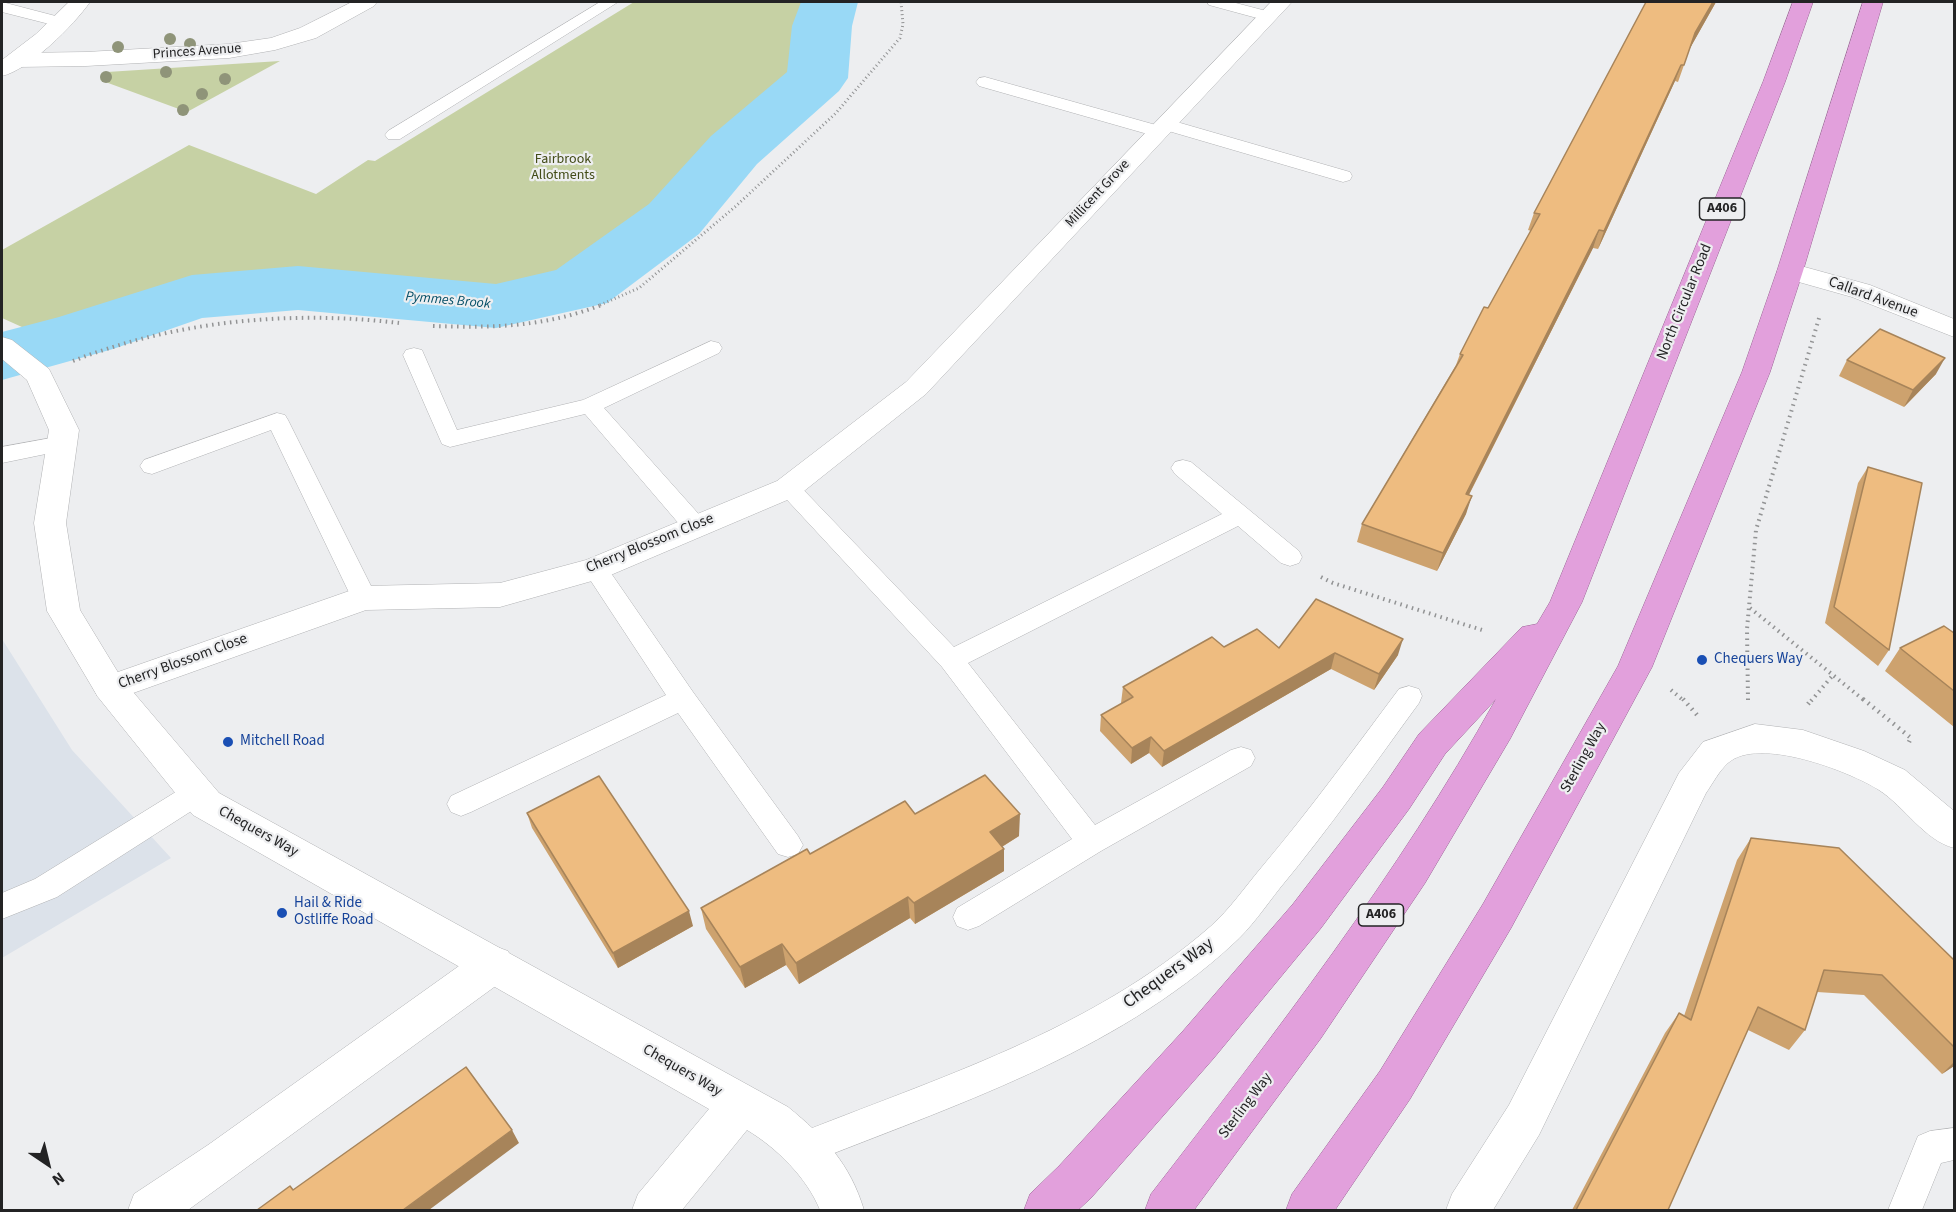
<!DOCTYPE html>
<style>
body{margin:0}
#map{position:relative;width:1956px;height:1212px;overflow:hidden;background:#edeef0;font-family:"Source Sans 3",sans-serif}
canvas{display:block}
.frame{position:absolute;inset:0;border:3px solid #232324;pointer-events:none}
.north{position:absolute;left:18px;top:1134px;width:60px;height:60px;-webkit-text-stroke:4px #edeef0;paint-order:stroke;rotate:145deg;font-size:16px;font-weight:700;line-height:24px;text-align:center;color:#232324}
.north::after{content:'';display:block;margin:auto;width:21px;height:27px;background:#232324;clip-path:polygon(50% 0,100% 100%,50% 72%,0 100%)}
</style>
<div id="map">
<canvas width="1956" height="1212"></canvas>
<div class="frame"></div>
<div class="north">N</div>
</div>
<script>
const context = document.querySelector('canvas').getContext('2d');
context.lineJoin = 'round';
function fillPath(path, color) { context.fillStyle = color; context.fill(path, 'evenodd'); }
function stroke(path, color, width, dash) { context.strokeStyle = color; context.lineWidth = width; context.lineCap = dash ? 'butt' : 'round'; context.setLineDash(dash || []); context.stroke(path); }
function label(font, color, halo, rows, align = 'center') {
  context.font = font + ' "Source Sans 3",sans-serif'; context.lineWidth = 4.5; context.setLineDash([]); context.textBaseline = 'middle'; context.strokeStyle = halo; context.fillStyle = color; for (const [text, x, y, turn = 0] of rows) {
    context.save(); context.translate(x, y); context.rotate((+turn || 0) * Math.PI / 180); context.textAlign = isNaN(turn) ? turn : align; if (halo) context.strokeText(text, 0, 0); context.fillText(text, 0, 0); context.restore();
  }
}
const built = new Path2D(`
 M2,639L72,750L171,858L2,958Z`);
const green = new Path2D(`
 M634,2H815L806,72L624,253L584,275L542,289L503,294L462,291L400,279L346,277L275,282L180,295L33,332L2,318V250L189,145L316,194L368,160L375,161Z
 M280,61L187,112L100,80L107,72Z`);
const river = new Path2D(`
 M801,2H858L852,26L848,78L839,91L757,164L699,234L607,303L496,328L298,310L202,318L113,349L2,380V332L59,317L192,275L298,266L496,284L556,270L649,204L711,136L787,72L792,26Z`);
const pathFar2 = new Path2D(`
 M600,305L639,288L736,206L836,113L900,38L903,24L901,2`);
const pathFar1 = new Path2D(`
 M433,326C496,328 545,327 604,304
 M73,361C175,321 290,310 399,323
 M1321,577L1333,583L1482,630
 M1750,608L1865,701
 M1671,690L1684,701
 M1748,700L1747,629L1756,530L1820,315
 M1811,701L1833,675`);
const path = new Path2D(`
 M1683,699L1698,716
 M1863,699L1911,738L1909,742
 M1808,704L1812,699`);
const service = new Path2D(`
 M2,2L67,19L69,22L61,27L2,12Z
 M600,2H618L400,139H388L385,135L388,131Z
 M1207,2H1232L1274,13L1276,16L1268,21L1209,5Z
 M985,77L1156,125L1158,120H1170L1350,172L1352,176L1350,180L1343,182L1165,130L1163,135H1151L979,86L976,82L979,78Z
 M711,341L719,343L722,348L719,353L604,408L704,520L707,526L704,532L695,534L686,532L585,414L450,447L442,444L403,355L406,350L414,348L422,350L457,430L583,400Z
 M277,413L285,415L288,420L377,598L373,605L364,607L355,605L271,430L152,474L144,472L140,466L144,460Z
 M62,436L70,439L73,444L70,449L2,463V447Z
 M1183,460L1191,462L1299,551L1302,557L1299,563L1290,566L1281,563L1238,526L968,663L1095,825L1231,750L1241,747L1251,750L1255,758L1251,766L1101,851L979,926L968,930L957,926L953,917L957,908L1072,839L942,667L776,488L780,482L788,480L796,482L954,647L1222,514L1175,474L1171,468L1175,462Z
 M595,560L604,563L693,692L798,836L803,845L798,854L788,857L778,854L678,713L471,812L461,816L451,812L447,804L451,796L666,695L583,569L586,563Z
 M1409,686L1419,689L1422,696L1419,703C1373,766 1329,829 1280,888C1265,907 1251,928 1233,944C1114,1054 952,1106 804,1165L792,1160L787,1148L792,1136C937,1078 1091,1031 1211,926C1230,909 1245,887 1261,868C1310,810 1354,749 1399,689Z
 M197,781L207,785L211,793L207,801L57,897L2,919V893L35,879L187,785Z
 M1954,1128V1160L1941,1163L1922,1210H1888L1918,1136L1930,1131Z`);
const minor = new Path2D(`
 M352,2H377L374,6L316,38L275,50L229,58L86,66L17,67L9,65L6,60L9,55L17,53L86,52L229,44L271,38L300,28Z
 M1271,2H1292L926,394L799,495L606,577L500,607L366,610L122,697L110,701L98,697L93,688L98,679L352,590L364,586L500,583L586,560L777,481L906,382Z
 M1790,263L1870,285L1954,319V337L1852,297L1781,277L1777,271L1781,265Z
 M1755,724L1803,730L1864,751L1905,770L1954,811V848C1924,840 1905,807 1879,790C1849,771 1758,736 1728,763C1719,771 1713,783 1706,793L1539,1135L1493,1210H1446L1452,1194L1509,1105L1679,773L1703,742Z
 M494,946L508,951L514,964L508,977L188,1210H128L134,1194L208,1145L480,951Z`);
const tertiary = new Path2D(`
 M69,2H90C74,25 29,70 2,76V60L36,34Z
 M2,337L12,340L49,369L79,430L66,523L80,610L122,679L219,793L788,1107C825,1137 850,1164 864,1210H820C807,1178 777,1148 747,1130L682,1210H632L638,1194L709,1109L193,815L98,697L47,611L34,523L49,430L27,380L2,359Z`);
const trunk = new Path2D(`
 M1793,2H1813L1785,82L1582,602L1510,739L1425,883L1321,1038L1194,1210H1145L1151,1194C1274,1035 1398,875 1496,699L1445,754L1409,809L1321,928L1213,1059L1091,1198L1078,1210H1024L1030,1194L1059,1166L1183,1031L1293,904L1383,787L1419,734L1522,627L1537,624L1550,602L1763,82Z
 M1863,2H1883L1803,271L1770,372L1652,667L1511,928L1410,1099L1335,1210H1286L1292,1194L1380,1071L1483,904L1618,666L1742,372L1777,271Z`);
const trees = [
 [170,39],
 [190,44],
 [118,47],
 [166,72],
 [106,77],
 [225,79],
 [202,94],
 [183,110]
];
const wall = new Path2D(`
 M1646,2H1716L1690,48L1678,82L1675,81L1598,249L1593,248L1469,495L1466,514L1437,571L1357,542L1362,524L1456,365L1460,354L1488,308L1531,231L1528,230L1534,213Z
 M1847,360L1936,374L1904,407L1839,376Z
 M1868,467L1889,650L1878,666L1825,623L1858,483Z
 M1954,633V727L1885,671L1900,648Z
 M1224,647L1279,648L1398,655L1374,690L1331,669L1162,767L1149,753L1131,764L1100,731L1101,715L1122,704L1121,703L1123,687Z
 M527,813L693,926L618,968L532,828Z
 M915,814L1019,836L1002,847L1004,849V871L915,924L910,918L799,984L786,965L745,988L706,929L701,908L810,854Z
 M1751,838L1954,960V1066L1942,1074L1864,995L1817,992L1805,1030L1789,1050L1748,1030L1668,1210H1572L1665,1033L1679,1013L1684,1016L1737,860Z`);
const shadedWall = new Path2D(`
 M1713,2H1716L1689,50L1695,33Z
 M1681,65L1675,81L1598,249L1604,231Z
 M1599,230L1593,248L1460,512L1466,494Z
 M1945,358L1936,374L1904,407L1913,390Z
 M1472,496L1466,514L1437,571L1443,553Z
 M1403,639L1398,655L1374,690L1379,674Z
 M1335,653L1331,669L1162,767L1164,751Z
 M1151,737L1149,753L1131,764L1132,748Z
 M1020,814L1019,836L990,854V832Z
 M1004,849V871L915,924L914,903Z
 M908,897L910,918L799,984L796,963Z
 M689,911L693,926L618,968L613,953Z
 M782,944L786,965L745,988L740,967Z
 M1954,1062V1066L1942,1074Z
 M512,1130L519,1143L429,1210H403Z`);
const building = new Path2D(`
 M1646,2H1713L1695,33L1684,65H1681L1604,231L1599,230L1466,494L1472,496L1443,553L1362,524L1463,355L1460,354L1484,307L1488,308L1540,214L1534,213Z
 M1880,329L1945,358L1913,390L1847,360Z
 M1868,467L1922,483L1889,650L1834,607Z
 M1316,599L1403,639L1379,674L1335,653L1164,751L1151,737L1132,748L1101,715L1133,697L1123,687L1212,637L1224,647L1257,629L1279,648Z
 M1944,626L1954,633V691L1900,648Z
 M985,775L1020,814L990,832L1004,849L914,903L908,897L796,963L782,944L740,967L701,908L807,849L810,854L905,801L915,814Z
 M599,776L689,911L613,953L527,813Z
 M1751,838L1839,848L1954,960V1047L1882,975L1824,970L1805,1030L1758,1007L1668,1210H1576L1679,1013L1691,1020Z
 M466,1067L512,1130L403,1210H257L290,1186L293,1190Z`);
const markers = [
 [1702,660,6,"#1a4fb4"],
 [228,742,6,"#1a4fb4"],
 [282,913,6,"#1a4fb4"]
];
const farStreetnames = [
 ["Princes Avenue",197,52,-4],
 ["Millicent Grove",1098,194,-47]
];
const farParknames = [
 ["Fairbrook",563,160],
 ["Allotments",563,176]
];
const shields = [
 [1722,209,45],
 [1381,915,45]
];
const shieldNames = [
 ["A406",1722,209],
 ["A406",1381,915]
];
const farWaternames = [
 ["Pymmes Brook",448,301,5]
];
const streetNames = [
 ["Callard Avenue",1873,298,20],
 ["North Circular Road",1685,302,-68],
 ["Cherry Blossom Close",650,544,-22],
 ["Cherry Blossom Close",183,662,-20],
 ["Sterling Way",1584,758,-61],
 ["Chequers Way",258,832,29],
 ["Chequers Way",682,1071,30],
 ["Sterling Way",1246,1106,-53]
];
const transitNames = [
 ["Chequers Way",1714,660],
 ["Mitchell Road",240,742],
 ["Hail & Ride",294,904],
 ["Ostliffe Road",294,921]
];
const nearStreetnames = [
 ["Chequers Way",1169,974,-36]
];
fillPath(built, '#dce2ea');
fillPath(green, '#c6d1a4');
fillPath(river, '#99d9f6');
stroke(service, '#b1b2b4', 1);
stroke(minor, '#b1b2b4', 1);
stroke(tertiary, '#b1b2b4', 1);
stroke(trunk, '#9b6596', 1);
stroke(pathFar2, '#929394', 3, [1, 3]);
stroke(pathFar1, '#929394', 4, [1.5, 4.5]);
stroke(path, '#929394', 4.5, [1.5, 5]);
fillPath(service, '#fff');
fillPath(minor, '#fff');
fillPath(tertiary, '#fff');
fillPath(trunk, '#e2a0dc');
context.fillStyle = '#8f9479';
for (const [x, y] of trees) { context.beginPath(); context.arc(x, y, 6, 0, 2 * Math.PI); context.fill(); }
fillPath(wall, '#cda26e');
fillPath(shadedWall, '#a7845a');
fillPath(building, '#eebc80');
stroke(building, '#a7845a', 1.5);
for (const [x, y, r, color] of markers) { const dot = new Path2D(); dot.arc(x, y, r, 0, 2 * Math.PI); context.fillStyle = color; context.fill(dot); stroke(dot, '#edeef0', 2); }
label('14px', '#232324', '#edeef0', farStreetnames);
label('14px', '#424b17', '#edeef0', farParknames);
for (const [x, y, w] of shields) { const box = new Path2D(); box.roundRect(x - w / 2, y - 11, w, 22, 4.5); context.fillStyle = '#edeef0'; context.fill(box); stroke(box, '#232324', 1.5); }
label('bold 14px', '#232324', null, shieldNames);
label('italic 14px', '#044e66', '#edeef0', farWaternames);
label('15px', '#232324', '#edeef0', streetNames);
label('15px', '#164399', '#edeef0', transitNames, 'left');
label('18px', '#232324', '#edeef0', nearStreetnames);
</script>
